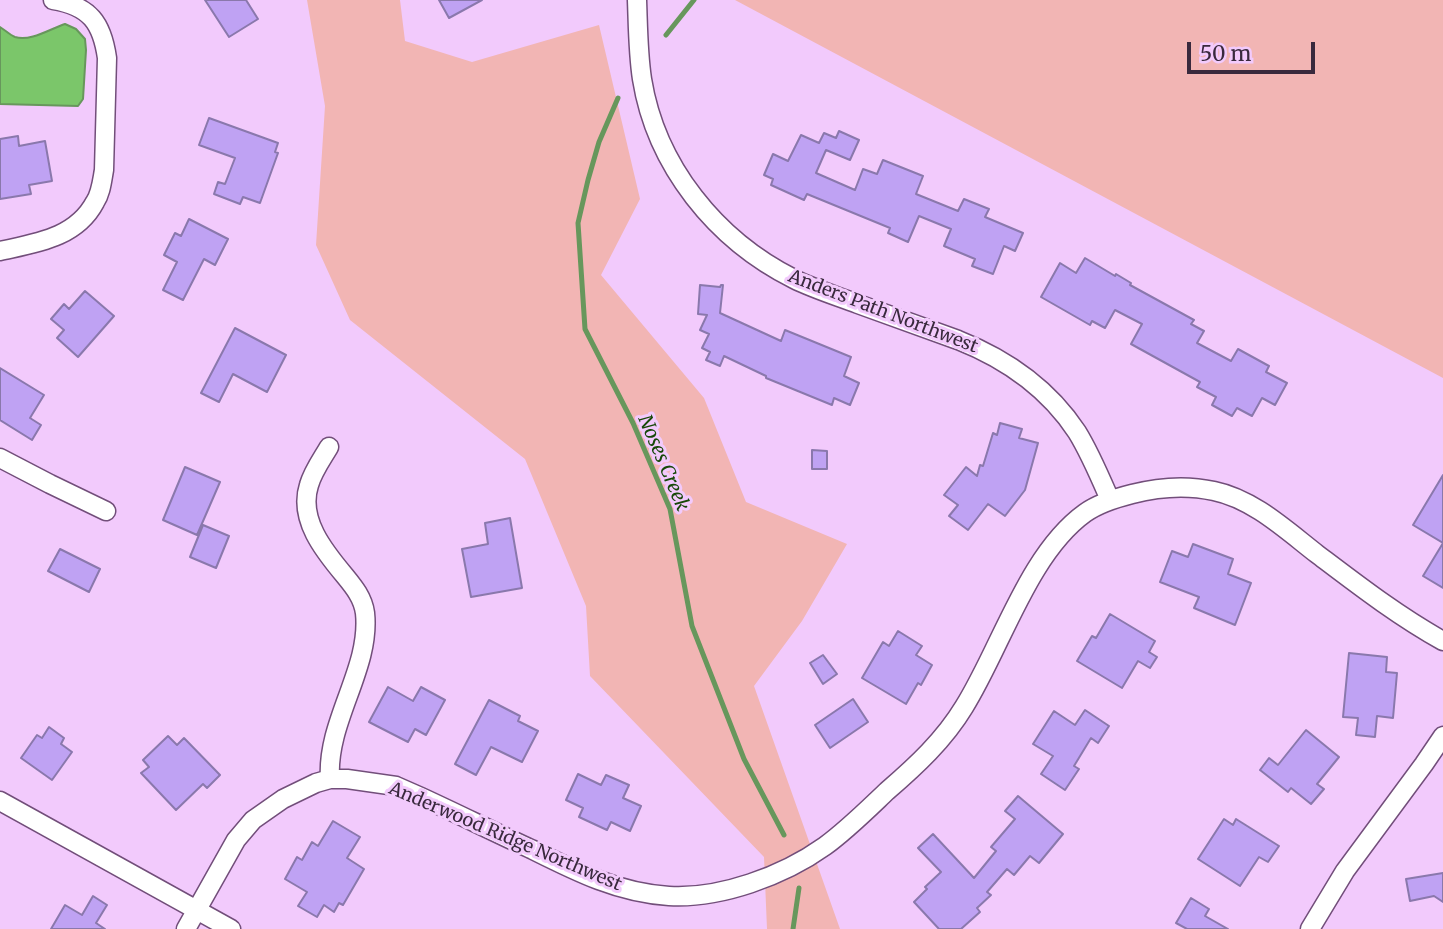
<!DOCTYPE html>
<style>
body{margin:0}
#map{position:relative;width:1443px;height:929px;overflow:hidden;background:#f2cafc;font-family:Merriweather,serif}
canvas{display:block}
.scale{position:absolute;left:1187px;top:42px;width:128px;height:32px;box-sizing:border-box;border:4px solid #39293d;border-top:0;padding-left:9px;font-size:21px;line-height:24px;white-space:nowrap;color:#39293d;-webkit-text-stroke:5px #f2cafc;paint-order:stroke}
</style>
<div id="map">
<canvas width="1443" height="929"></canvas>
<div class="scale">50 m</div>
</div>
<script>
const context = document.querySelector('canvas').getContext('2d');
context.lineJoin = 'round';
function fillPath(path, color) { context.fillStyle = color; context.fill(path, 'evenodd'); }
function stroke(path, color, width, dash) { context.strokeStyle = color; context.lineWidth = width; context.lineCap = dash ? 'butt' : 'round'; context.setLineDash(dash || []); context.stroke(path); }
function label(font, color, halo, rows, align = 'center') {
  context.font = font + ' Merriweather,serif'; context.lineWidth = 6; context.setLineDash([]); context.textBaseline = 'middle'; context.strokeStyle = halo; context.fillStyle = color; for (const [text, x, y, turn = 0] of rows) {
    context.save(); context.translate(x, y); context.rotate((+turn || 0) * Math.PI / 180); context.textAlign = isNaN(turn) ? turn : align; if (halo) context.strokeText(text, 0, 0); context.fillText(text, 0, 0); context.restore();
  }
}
const green = new Path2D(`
 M307,0H400L405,41L472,62L599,25L640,199L601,275L704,398L746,502L847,544L802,621L754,686L840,929H767L764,857L590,676L586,606L525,459L350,320L316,245L325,106Z
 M735,0H1443V378Z`);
const water = new Path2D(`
 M65,24L76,29L85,39L86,50L83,99L78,106L0,104V27C5,30 10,35 15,37C30,42 50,29 65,24Z`);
const stream = new Path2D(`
 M666,35L694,0
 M618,98L599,142L588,180L578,223L585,329L633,423L670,509L692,626L744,759L784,835
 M793,929L799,888`);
const building = new Path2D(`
 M205,0H246L258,19L229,37Z
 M439,0H482L449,18Z
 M209,118L278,143L275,152L278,153L260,203L243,197L240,204L214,194L218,182L225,184L235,158L199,145Z
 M839,131L859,140L850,160L826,150L816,173L855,190L863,169L877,174L883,160L923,176L916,194L958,211L964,199L989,209L985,217L1023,233L1015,251L1004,246L993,274L972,266L975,259L944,246L951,229L919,216L908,242L888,233L890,228L807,194L804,200L771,185L773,179L764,175L773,154L788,161L801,135L819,143L824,133L836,138Z
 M18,136L19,146L45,141L52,181L29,185L31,194L0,199V139Z
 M189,219L228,239L215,265L204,259L183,300L163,290L177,262L164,255L175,233L181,236Z
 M1085,258L1115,276L1116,274L1131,283L1130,285L1194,320L1191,324L1204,331L1197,343L1231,361L1238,349L1269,366L1266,372L1287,383L1275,405L1262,398L1252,416L1237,408L1232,416L1212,405L1216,397L1197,387L1200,382L1131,344L1142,324L1115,310L1105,328L1092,321L1090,325L1041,297L1060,263L1076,273Z
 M700,285L720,287L721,285H723L720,313L781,341L785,330L851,357L844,376L859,383L850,405L834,398L832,405L766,378V376L724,356L720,366L706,360L710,352L702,348L709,334L700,330L707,315L698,314Z
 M85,291L114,316L78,357L57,338L64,330L51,319L64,304L69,309Z
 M235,328L286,355L267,392L233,374L219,402L201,393Z
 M0,368L44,395L30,418L41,425L32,440L0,420Z
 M1000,423L1022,429L1019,438L1038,443L1025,490L1005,516L988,504L968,530L949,516L958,505L944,495L966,467L977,476L980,465L983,466L993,433L997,435Z
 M812,450L827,451V469H812Z
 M185,467L220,482L197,535L163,520Z
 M1443,475V588L1423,576L1443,543L1413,525Z
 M510,518L522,588L471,597L462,549L488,544L485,523Z
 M203,525L229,536L216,568L190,557Z
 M1193,544L1233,559L1228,574L1251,583L1235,625L1194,608L1199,597L1160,582L1172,551L1188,557Z
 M60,549L100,569L89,592L48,571Z
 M1110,614L1155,641L1149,652L1157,657L1150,668L1138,661L1122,688L1077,661L1092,636L1096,638Z
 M898,631L922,646L916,655L932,665L921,685L918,683L906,704L862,678L883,642L889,646Z
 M1349,653L1387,657L1386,672L1397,673L1393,718L1377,716L1375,737L1356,735L1358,718L1343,717Z
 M823,655L837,674L823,684L810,663Z
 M388,687L413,701L421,687L445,700L426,735L415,729L408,742L369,722Z
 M853,699L868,722L830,748L815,725Z
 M489,700L520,716L518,721L538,731L522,762L491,747L476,775L455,764Z
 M1085,710L1109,726L1098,743L1091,738L1074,766L1079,769L1065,790L1041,774L1053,756L1033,744L1054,711L1075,725Z
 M49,727L64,738L61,744L72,752L52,780L21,758L37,735L42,738Z
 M1306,730L1339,757L1317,784L1324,789L1311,804L1291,788L1288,792L1260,770L1269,758L1278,765Z
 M168,736L177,745L184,738L220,775L207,788L203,784L176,810L141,773L149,767L143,760Z
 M578,774L601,785L606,775L629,785L623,798L641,806L630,831L611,822L607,830L579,817L583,808L566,800Z
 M1018,796L1063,834L1039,863L1030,856L1014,875L1007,869L987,892L991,895L977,908L980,912L961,929H939L914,902L927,889L925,887L941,872L918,848L933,834L974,878L996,851L991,847L1015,819L1005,811Z
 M1224,819L1233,825L1236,819L1279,846L1268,862L1259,857L1240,886L1198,859Z
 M333,821L360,837L347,858L364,869L343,905L339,903L334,912L324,905L317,917L298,906L307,892L285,879L297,857L302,860L312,842L318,846Z
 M1443,873V902L1434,896L1410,901L1406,879Z
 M93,896L107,905L96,923L105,929H51L65,905L82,915Z
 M1191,898L1209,909L1205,916L1228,929H1187L1176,923Z`);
const minor = new Path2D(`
 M637,0C638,26 638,53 642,79C656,166 716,240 794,279C814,289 837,296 858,304C892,316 925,328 958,340C1006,359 1048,388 1077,432C1090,453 1100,477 1110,500
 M0,251C36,243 76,238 95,202C101,193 102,181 104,170L107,58C102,23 90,6 53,0
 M329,447C322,459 313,471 309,485C298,519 324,551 345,576C354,587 363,598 365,613C371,669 326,721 330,779
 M0,458L50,484L106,511
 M0,801L231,929
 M186,929L236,840L253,820L283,799L316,783L330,779H347L396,786L421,797C458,814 494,832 531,849C575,871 618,893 669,896C720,899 783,876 825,846C847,830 867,810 887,791C916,766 944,740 964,707C1001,648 1028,554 1085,513C1099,503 1116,498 1132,494C1159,487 1187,485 1214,491C1253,499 1286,530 1317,554C1358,585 1398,616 1443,641
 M1310,929L1345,871L1424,764L1443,736`);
const streetNames = [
 ["Anders Path Northwest",883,312,21],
 ["Anderwood Ridge Northwest",505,837,23]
];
const waterNames = [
 ["Noses Creek",663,463,67]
];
fillPath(green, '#f2b5b4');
fillPath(water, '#7bc66a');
stroke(water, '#67975c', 2);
stroke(stream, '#67975c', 5);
fillPath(building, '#bfa2f3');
stroke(building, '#8a78ac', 2);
stroke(minor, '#724e7a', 21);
stroke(minor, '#fff', 18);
label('18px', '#39293d', '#f2cafc', streetNames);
label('italic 19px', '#164808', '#f2cafc', waterNames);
</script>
